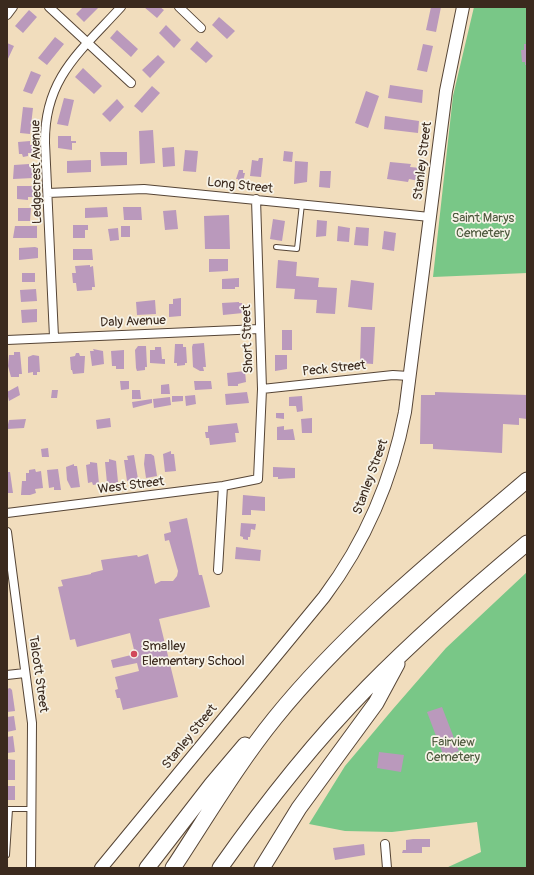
<!DOCTYPE html>
<style>
body{margin:0}
#map{position:relative;width:534px;height:875px;overflow:hidden;background:#f1ddbd;font-family:Pangolin,sans-serif}
canvas{display:block}
.frame{position:absolute;inset:0;border:8px solid #3b2a1e;pointer-events:none}
</style>
<div id="map">
<canvas width="534" height="875"></canvas>
<div class="frame"></div>
</div>
<script>
const context = document.querySelector('canvas').getContext('2d');
context.lineJoin = 'round';
function fillPath(path, color) { context.fillStyle = color; context.fill(path, 'evenodd'); }
function stroke(path, color, width, dash) { context.strokeStyle = color; context.lineWidth = width; context.lineCap = dash ? 'butt' : 'round'; context.setLineDash(dash || []); context.stroke(path); }
function label(font, color, halo, rows, align = 'center') {
  context.font = font + ' Pangolin,sans-serif'; context.lineWidth = 3.5; context.setLineDash([]); context.textBaseline = 'middle'; context.strokeStyle = halo; context.fillStyle = color; for (const [text, x, y, turn = 0] of rows) {
    context.save(); context.translate(x, y); context.rotate((+turn || 0) * Math.PI / 180); context.textAlign = isNaN(turn) ? turn : align; if (halo) context.strokeText(text, 0, 0); context.fillText(text, 0, 0); context.restore();
  }
}
const green = new Path2D(`
 M474,7H527V273L433,277L453,96Z
 M527,572V868H446L481,852L477,822L392,832L345,831L309,824L345,766L393,709L446,648Z`);
const building = new Path2D(`
 M83,7H99L84,22L76,14Z
 M144,7H160L164,10L157,18Z
 M431,7H441L436,32L426,30Z
 M29,10L37,17L23,33L15,26Z
 M219,17L235,31L227,39L212,25Z
 M166,25L181,40L174,48L159,33Z
 M117,30L138,49L131,57L110,38Z
 M55,37L64,44L47,65L38,58Z
 M197,41L213,56L206,63L190,49Z
 M7,43L14,46L7,61Z
 M423,44L433,46L427,72L417,70Z
 M524,44H527V65H525V62H522L521,50H524Z
 M158,55L165,62L150,78L142,70Z
 M83,68L102,86L94,94L75,77Z
 M31,71L41,75L32,94L23,91Z
 M390,85L423,90L422,103L388,98Z
 M152,86L160,93L142,113L134,106Z
 M366,91L379,96L368,128L355,123Z
 M64,98L74,100L68,126L57,124Z
 M117,99L124,107L110,122L102,114Z
 M23,107L33,108L30,134L20,133Z
 M385,116L419,121L418,133L384,129Z
 M153,130L155,163L140,164L139,131Z
 M58,136H71V141H76V143H72V150L58,148Z
 M30,141V145H32L33,153H28V156L23,157L22,154H19L18,142Z
 M174,147L175,166L163,167L162,148Z
 M185,150L198,151L196,172L183,171Z
 M284,151L293,152L292,162L283,161Z
 M100,152H127V165L101,166Z
 M259,158H263L261,177L250,176L252,160L258,161Z
 M91,160V172L67,173V161Z
 M295,161L308,162L307,182L294,184Z
 M390,162L411,164L410,167L421,168L419,181L409,179L408,182L387,179Z
 M29,164V166L33,165V178L13,179L14,165Z
 M239,170H243V173H245L242,186H238V179H236Z
 M320,171H331L330,188L319,187Z
 M17,186H35V197H28V200L17,199Z
 M107,207L108,217L85,218V208Z
 M123,207H141L142,220H124Z
 M18,208H31L30,221H18Z
 M176,210L178,229L165,230L163,211Z
 M229,215L230,249H205L204,216Z
 M273,219L285,221L282,241L270,239Z
 M317,220L327,221L326,236L316,237Z
 M73,225H88V230H85V238H73Z
 M15,226H37V238H13Z
 M121,226H130V237H121Z
 M338,226L350,228L349,242L337,241Z
 M356,227L369,228L368,246L354,245Z
 M118,228L119,240L110,241L108,229Z
 M384,231L396,233L394,251L382,249Z
 M35,247L38,248V258L19,260V248Z
 M73,249H92L93,260H73Z
 M209,259H228V271L209,272Z
 M278,260L297,262L296,276L319,278L318,287L337,288L335,314L316,313L317,300L294,299L295,289L276,288Z
 M90,265V267L93,266L95,287H92V290L77,291L76,283H73L72,273H76L75,266Z
 M22,273H35V282H22Z
 M239,278V287H235V289H222V279Z
 M351,280L374,283L372,310L348,307Z
 M36,289L37,301L21,302L20,290Z
 M181,298V316L169,317V304H173V299Z
 M155,300L156,314L137,315L136,302Z
 M239,302V303H242L243,313L223,315L222,303Z
 M37,309V322L22,323L21,310Z
 M361,327H375L373,364L360,363Z
 M282,330H292V350H282Z
 M204,343L206,367H203L204,371H200L193,367L192,347L193,344Z
 M175,344H183V347H186L187,363H185V365L177,366V363H174Z
 M138,346H146L147,367H145V370L137,371L136,368L135,350Z
 M155,347H161L162,359H165V364L150,363V350H155Z
 M93,349L103,351L104,364L92,366L90,351H94Z
 M124,350V369H116V366H112L111,351Z
 M14,352H20L22,374H19V377H11L8,366L9,355H14Z
 M76,353H79L80,356H85L84,373L73,374L72,370H71L70,357L75,356Z
 M33,355L39,356L40,372H37V375H33V372L28,373V357Z
 M275,355H287V369L275,371Z
 M245,371L246,382L238,384V386H228L227,373Z
 M120,381H129V389L121,390Z
 M194,381H211L212,389L195,390Z
 M169,384L170,394H161V385Z
 M18,386L20,395L9,401L7,392Z
 M52,390H58L57,398H51Z
 M132,390H140L141,399H132Z
 M247,392L249,403L226,405L225,394Z
 M435,392L527,395V419L519,418V425L503,424L502,453L433,449V444H420L421,395H435Z
 M195,395L196,404L186,406L185,396Z
 M172,396H183V401L172,402Z
 M302,396L303,411L297,412L296,406H289V397Z
 M170,397L171,405L154,408L153,399Z
 M152,399V403L133,408L132,402Z
 M276,413H284V419L276,418Z
 M110,418L111,427L97,429L96,420Z
 M312,418V433H302L301,419Z
 M26,419L24,428L7,429L9,420Z
 M237,423L239,433H235L236,442L210,445L209,438H206L205,432H208V426Z
 M284,426V430L293,429L295,440H277V427Z
 M48,448L49,457H42L41,449Z
 M171,451V454H174L176,471L165,472L163,454Z
 M145,454H151L154,456L157,476L146,478L144,464Z
 M134,455L138,479L127,481L124,460H128L127,456Z
 M109,459L116,461L118,482L115,483H107L105,462H109Z
 M90,462L97,463L99,484L93,485L92,482L88,483L86,465L90,464Z
 M74,464V466H77L80,487L71,488L67,480L66,467Z
 M273,467L295,468V478L278,479V477H273Z
 M35,469L36,472L41,471L43,488L35,489L36,493L30,495H21L22,481H26V473H29V470Z
 M58,469L61,490H54V487L49,488L47,470Z
 M7,472H10L13,493H7Z
 M243,495L265,497V511L251,510V515H242Z
 M187,518L199,575H202L210,607L159,619L178,697L123,710L120,698H117L115,690L118,689L115,677L139,671L137,663L113,668L111,660L135,654L130,633L77,647L75,639L70,640L58,587L63,586L61,580L91,574V573L103,570L101,560L137,555L138,557L148,554L155,584L161,581H173L177,576L178,571L169,540L165,541L164,534L171,532L169,522Z
 M241,523L256,524L255,530L251,529L250,537H248V540L243,539V537L240,536Z
 M236,547L261,550L260,561L235,559Z
 M10,688L12,690L15,711L7,712V689Z
 M442,707L459,751L444,757L427,712Z
 M14,716L16,730L7,732V717Z
 M13,736L15,752L7,753V737Z
 M379,752L404,755L401,772L377,768Z
 M7,759L15,760V780H7Z
 M7,786H15V800H7Z
 M413,839H430V847H422V853H402L403,850H406V840Z
 M364,844L365,855L335,860L333,848Z`);
const service = new Path2D(`
 M276,247L297,249L302,204
 M7,809H10L7,855
 M9,809H31`);
const minor = new Path2D(`
 M49,7L131,83
 M179,7L201,28
 M7,15L13,7
 M48,193L144,189L430,217
 M54,337L45,143C44,78 81,51 121,7
 M7,340L260,329
 M262,389L393,375L409,376
 M7,513L223,486L258,479L262,389L256,199
 M7,532L32,723L31,868
 M218,570L223,486
 M7,675L25,673
 M385,844L387,868`);
const secondary = new Path2D(`
 M101,868L324,597C365,542 392,480 405,412L446,91L463,7`);
const motorway = new Path2D(`
 M147,868L212,784L245,745
 M173,868C206,818 237,765 275,718C348,628 439,555 527,480
 M220,868C265,804 313,743 368,687C418,636 472,589 527,543
 M262,868L299,808L376,703L397,664`);
const markers = [
 [134,654,4,"#d1495b"]
];
const streetNames = [
 ["Stanley Street",423,161,-83],
 ["Ledgecrest Avenue",37,172,-91],
 ["Long Street",240,186,6],
 ["Daly Avenue",133,322,-2],
 ["Short Street",248,339,-92],
 ["Peck Street",334,369,-6],
 ["Stanley Street",371,477,-70],
 ["West Street",131,486,-7],
 ["Talcott Street",38,674,82],
 ["Stanley Street",190,737,-51]
];
const parkNames = [
 ["Saint Marys",483,219],
 ["Cemetery",483,234],
 ["Fairview",453,743],
 ["Cemetery",453,758]
];
const poiNames = [
 ["Smalley",142,647],
 ["Elementary School",142,662]
];
fillPath(green, '#79c787');
fillPath(building, '#ba99bc');
stroke(service, '#564536', 6);
stroke(minor, '#564536', 10);
stroke(secondary, '#564536', 14);
stroke(motorway, '#564536', 17);
stroke(service, '#fff', 4);
stroke(minor, '#fff', 8);
stroke(secondary, '#fff', 12);
stroke(motorway, '#fff', 15);
for (const [x, y, r, color] of markers) { const dot = new Path2D(); dot.arc(x, y, r, 0, 2 * Math.PI); context.fillStyle = color; context.fill(dot); stroke(dot, '#f7f3e8', 1.5); }
label('13px', '#3b2a1e', '#f7f3e8', streetNames);
label('13px', '#4e593e', '#f7f3e8', parkNames);
label('13px', '#3b2a1e', '#f7f3e8', poiNames, 'left');
</script>
